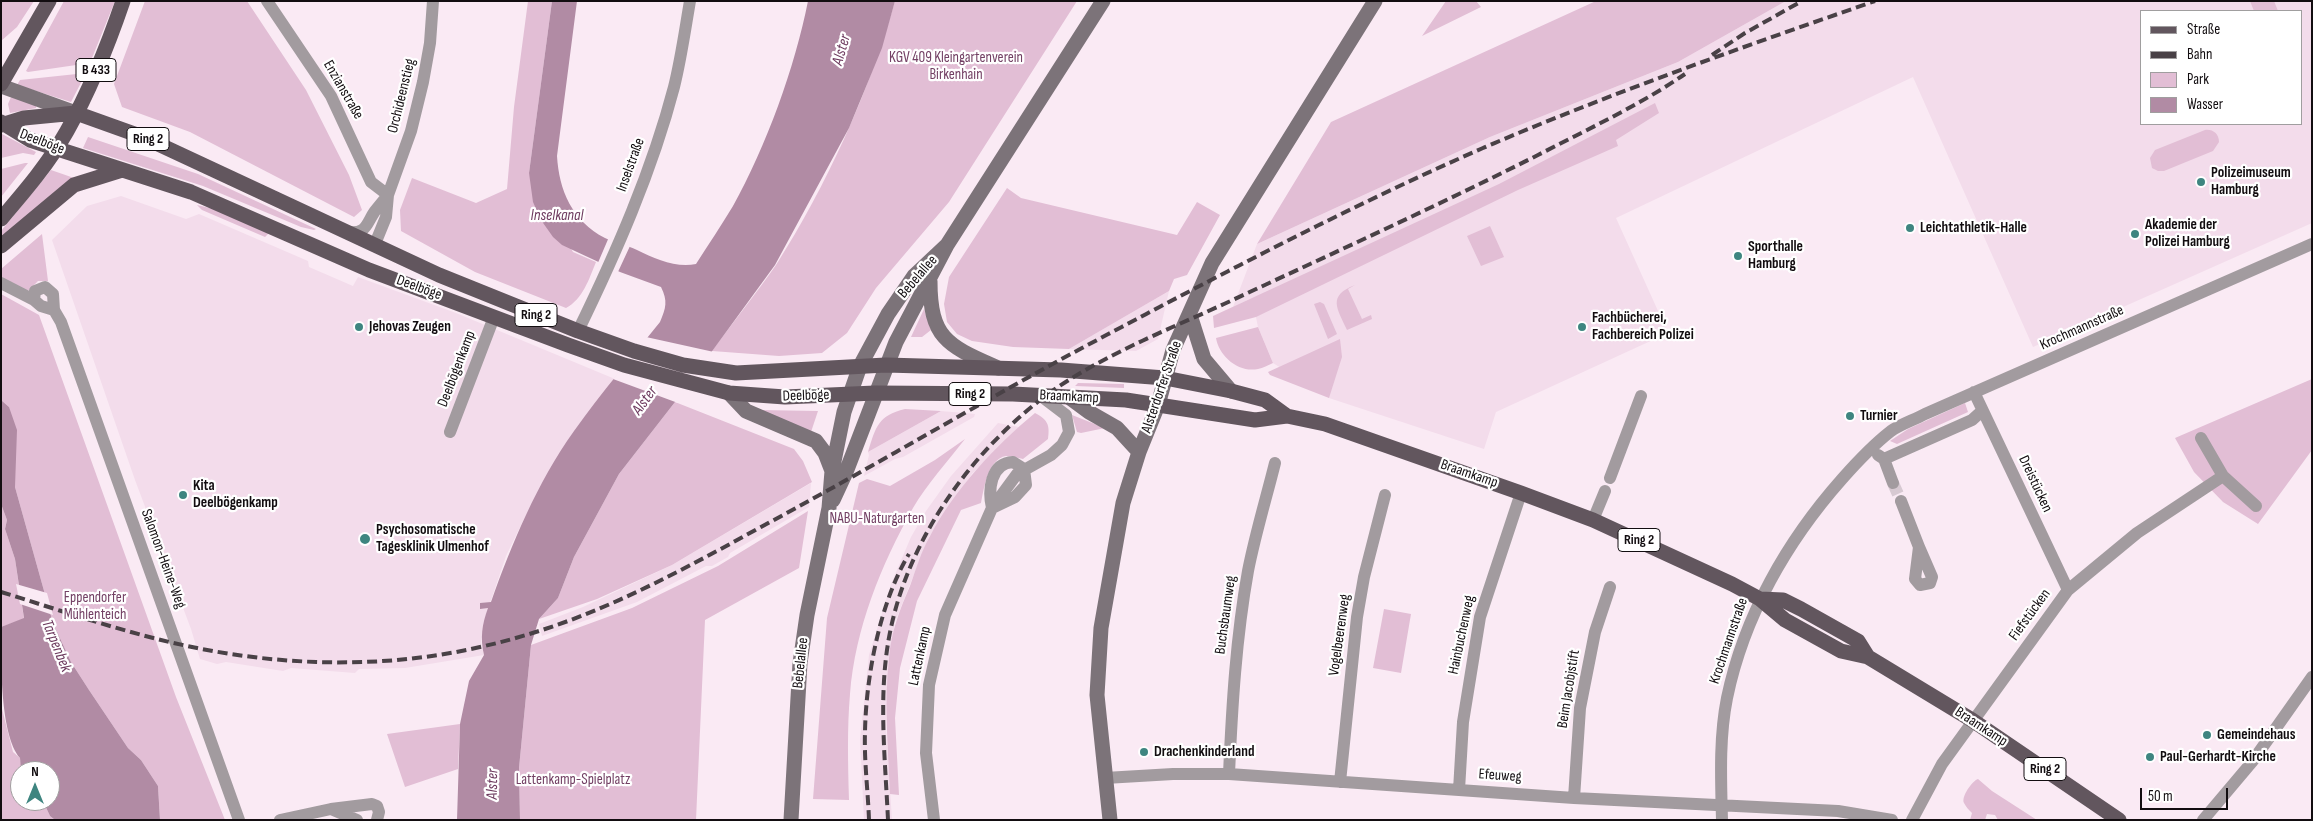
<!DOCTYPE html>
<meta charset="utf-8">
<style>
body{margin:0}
#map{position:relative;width:2313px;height:821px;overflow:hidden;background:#faeaf4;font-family:"Sofia Sans Condensed",sans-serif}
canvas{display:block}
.frame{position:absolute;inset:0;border:2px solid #120d10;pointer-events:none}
.legend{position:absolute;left:2140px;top:10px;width:162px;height:115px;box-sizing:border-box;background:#fff;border:1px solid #a09e9f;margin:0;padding:6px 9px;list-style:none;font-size:15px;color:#120d10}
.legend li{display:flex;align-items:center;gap:10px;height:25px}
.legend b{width:25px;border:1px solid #a09e9f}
.north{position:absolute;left:10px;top:761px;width:50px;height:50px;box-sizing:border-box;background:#fff;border:1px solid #a09e9f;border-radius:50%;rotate:0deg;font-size:14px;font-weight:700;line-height:20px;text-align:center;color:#120d10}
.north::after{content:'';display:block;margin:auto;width:18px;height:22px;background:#3e8580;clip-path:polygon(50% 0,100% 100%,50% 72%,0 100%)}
.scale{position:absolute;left:2140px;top:788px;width:88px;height:22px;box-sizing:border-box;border:2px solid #120d10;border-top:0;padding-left:6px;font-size:15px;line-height:18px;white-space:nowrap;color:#120d10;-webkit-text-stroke:4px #fff;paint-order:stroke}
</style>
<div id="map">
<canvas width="2313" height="821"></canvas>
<div class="frame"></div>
<ul class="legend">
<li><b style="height:6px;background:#62565e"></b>Straße</li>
<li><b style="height:6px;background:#494146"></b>Bahn</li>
<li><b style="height:14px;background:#e2bed5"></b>Park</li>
<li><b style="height:14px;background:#b18ba4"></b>Wasser</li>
</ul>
<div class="north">N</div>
<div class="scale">50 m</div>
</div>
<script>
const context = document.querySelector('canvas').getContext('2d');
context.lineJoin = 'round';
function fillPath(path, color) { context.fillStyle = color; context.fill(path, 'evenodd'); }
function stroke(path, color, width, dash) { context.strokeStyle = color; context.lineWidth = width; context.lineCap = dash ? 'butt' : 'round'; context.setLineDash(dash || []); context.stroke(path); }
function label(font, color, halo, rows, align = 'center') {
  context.font = font + ' "Sofia Sans Condensed",sans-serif'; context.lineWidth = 4.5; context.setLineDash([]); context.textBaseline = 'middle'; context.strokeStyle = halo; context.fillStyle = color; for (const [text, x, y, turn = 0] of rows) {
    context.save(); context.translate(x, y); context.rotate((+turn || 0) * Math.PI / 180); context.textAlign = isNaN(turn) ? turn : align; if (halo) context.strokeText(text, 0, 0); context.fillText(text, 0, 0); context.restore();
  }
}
const built = new Path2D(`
 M1786,1H2312V223L2033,347L1913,77L1616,218L1668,333L1496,412L1484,449L1329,398L1273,363L1258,327L1252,298L1233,307L1257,244L1490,137L1678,62ZM2142,11H2302V124H2142Z
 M121,196L186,219L199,214L308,261L309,267L353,286L358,277L456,313L615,379L574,431L546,477L524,519L506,556L484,621L481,643L484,655L405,668L359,669L355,673L291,668L283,671L226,662L217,664L200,659L191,629L135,480L52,240L87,206Z
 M1169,291L1158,339L1136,351L1069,349Z
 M941,411L975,414L974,417L903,457L895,459L864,476L869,455L868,452Z
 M998,423L1019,427L972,474L929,537L895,622L889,657L886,728L892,820H864L860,739L869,655L891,584L911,537L926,511L951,476Z
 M811,483L809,507L730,553L728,557L712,566H706L637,602L542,636L539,624L583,607L672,565Z`);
const green = new Path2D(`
 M1,1H34L17,27L1,41Z
 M64,1H115L90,63L28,72L26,71Z
 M145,1H247L306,90L349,175L362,210L354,217L190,132L122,107L114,84Z
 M528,1H552L529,173L573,252L596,262C589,279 583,299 566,308L475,272L401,231L400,210L412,178L476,203L507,189L514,107Z
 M895,1H1077L949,202L876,288L847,333L822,353L779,356L712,351C733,322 756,294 776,265C827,185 869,92 895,1Z
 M1446,1H1476L1481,7L1422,36Z
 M1596,1H1786L1678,62L1490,137L1257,244L1331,122Z
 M2250,1H2274L2278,11H2254Z
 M86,73L71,102L17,85L20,80Z
 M11,97L36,105V108L10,113L8,104Z
 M1655,103L1659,113L1616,140L1618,146L1518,190L1256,317L1214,328L1213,316L1499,184Z
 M2205,130C2213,129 2219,134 2219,142L2213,151L2164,171H2158L2152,168L2150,158L2155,150Z
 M2,134L36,152L34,155L23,153L1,158Z
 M88,137L198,174L316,229L314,230L301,227L203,186L83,148Z
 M25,163H28L1,197V169Z
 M51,170L74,178L1,238V231Z
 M1007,188L1021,198L1177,235L1197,202L1220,215L1187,275L1174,279L1169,291L1069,349L1013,347L972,341L957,334L947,322L944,304L949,277Z
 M197,205L214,209L270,232L265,237L202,210Z
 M1490,226L1504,257L1481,266L1467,236Z
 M42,234L48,281H38L26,293L1,278V269Z
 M1355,285L1348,289L1362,319L1371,315L1372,319L1347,330C1337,308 1327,296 1355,285Z
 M1,294L39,315L176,697L225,820H160L158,786L141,760L128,748L89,690L71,662L53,623L15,487V468L9,407L1,400Z
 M1320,302L1324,304L1337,334L1328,339L1314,304Z
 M924,309L931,330L922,337H911Z
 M1258,327L1273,363C1268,365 1263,368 1258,369C1238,373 1219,356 1216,338Z
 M1340,339L1342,357L1329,398L1270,375L1268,372Z
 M2312,379V450L2258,524L2223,502L2194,472L2175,438Z
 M1078,383L1124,384V388L1075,386Z
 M675,402L794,449L803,461L812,482L672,565L597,599L539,619L558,598L574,557L619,474Z
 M1965,403L1968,412L1897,444L1890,441L1908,429Z
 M905,409L941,411L868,452C876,426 878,416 905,409Z
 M759,410L818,411L811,432Z
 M1035,413C1048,420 1050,425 1048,439L1023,459C1018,458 1011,456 1006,456C988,459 984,488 981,503L961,510L917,601L900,668L895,718L899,795L890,794C888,749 884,703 889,658C891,632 900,609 910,586C916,569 921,552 930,536C955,489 994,447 1035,413Z
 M1072,415L1105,428L1081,433L1077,432Z
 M965,439C948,461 927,484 913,508C881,565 855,629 850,694C847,729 848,764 849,800L813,799L827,618L859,483L867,479L890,486L935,460Z
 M1,504L7,520L5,529L15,559L24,619L1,627Z
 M808,511L799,568L705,620L696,820H520L519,768L531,645L632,608L718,566Z
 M1384,609L1411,614L1401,673L1373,668Z
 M1,705L13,752L20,758L22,771H20V801H43L50,816L55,820H1Z
 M460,724L458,769L405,787L387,734Z
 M1978,779L1992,791L2037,820H1998L1995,815L1987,814L1985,820H1970L1972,813C1969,810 1966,807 1964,803C1961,797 1972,781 1978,779Z`);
const water = new Path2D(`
 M552,1H577L557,156C559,190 572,221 605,238C615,243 627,245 637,250C655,259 676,268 696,264C708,245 721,226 733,206C766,147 795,67 808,1H895L882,48L849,128L775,265L675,402L619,474L574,557L558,598L539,619L531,645L519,768L520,820H457L460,724L469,681L484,655C480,638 482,624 488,608L480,609V603L491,602C512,543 537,483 574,431C601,393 631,358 660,322C666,308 668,301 661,287L620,272L562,245L553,237L541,220L533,202L529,173Z
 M1,400L9,407L17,430L15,487L53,623L71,662L89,690L128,748L141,760L158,786L160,820H55L50,816L43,801H50V771L21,770L20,758C0,735 1,661 1,627L24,618L15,559L5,529L7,520L1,504Z`);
const pier = new Path2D(`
 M609,237L630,246L617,274L597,265Z
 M646,337L714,352L678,403L613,379Z
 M16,584L47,593L53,615L20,604Z`);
const streetTunnel = new Path2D(`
 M1893,483L1901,501`);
const street = new Path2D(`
 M267,1L331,96L371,182L388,195
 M348,232C367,234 366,224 375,211C379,206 384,200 388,195
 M375,244L386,217L388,195L411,131L423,82L430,43L433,1
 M1,283L34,300
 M45,287L53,294L54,310L41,306L34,300L35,291Z
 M54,310L61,322L239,820
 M578,331C616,253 652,171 674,87C681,59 685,30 690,1
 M1974,392L2068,590
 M450,432L494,317
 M2201,438L2223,476L2256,506
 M1878,455L1884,459L1893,483
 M1884,459L1972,420L1982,411
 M1013,462L1024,469L1026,485L1015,497L992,508C988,491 990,463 1013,462Z
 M1610,478L1641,396
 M1901,501L1919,547L1915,579L1920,585L1930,583L1932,577L1919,547
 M1593,520L1605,491
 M1229,774C1232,706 1236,638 1248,571C1255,535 1266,499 1275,463
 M1105,778L1173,774H1229L1574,798L1838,811L1892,820
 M1340,782L1357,617L1364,577L1385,495
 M1459,790L1463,722L1480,617L1521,493
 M1574,798L1580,708L1595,632L1610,587
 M280,820L331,809
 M357,820L331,809L372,804L377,806L379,812L377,820
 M934,820L926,753L929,685L945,615L992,508L1017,474L1051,455L1062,445L1069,432L1066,415L1041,396
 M1722,820C1721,780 1719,738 1727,698C1744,616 1787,541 1842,479C1857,462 1873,445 1891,431C1901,424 1914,420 1925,414L2312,244
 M1912,820L1942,764L2068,590L2137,533L2223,476
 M2203,820L2252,762L2312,677`);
const secondary = new Path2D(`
 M1,86L76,113
 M930,281C930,340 949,346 998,368
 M1190,315L1204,359L1231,391
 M729,393L746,411L816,441L825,453L832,471
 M1070,398L1089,412L1117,428L1139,452
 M833,500L846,472L896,342L947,245L1103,1
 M791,820L800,663L807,615L829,508L832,471L844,412L860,366L888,314L914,276L947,245
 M1110,820L1097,695L1101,628L1123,503L1139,452L1158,405L1173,350L1212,263L1375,1`);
const primary = new Path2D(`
 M1,84L49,1
 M1,122L30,140L191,192L369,270L568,345L624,365L729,393L785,397L875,393L1013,394L1126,400L1255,420L1287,416L1325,424L1521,493L1593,520L1732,584L1760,599L1785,620L1841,651L1868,657L1972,720L2119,820
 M1,125L24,118L76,113L143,137L439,275L578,331L634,351L683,365L736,373L886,365L1061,370L1165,378L1231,391L1265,400L1287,416
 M1,219C25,191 49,163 67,131C90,90 108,45 123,1
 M1,246L74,185L122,170
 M1760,599L1783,600L1801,609L1858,641L1868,657`);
const rail = new Path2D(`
 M1712,55L1745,33L1802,1
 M1,592C66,612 131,635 197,648C286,666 383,668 471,649C581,626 664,580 761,527C869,469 974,406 1082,348C1214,278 1346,208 1483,148C1611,93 1743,47 1875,1
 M869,820C868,791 864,761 865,732C866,676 880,602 909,554
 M888,820C885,754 877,687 892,623C913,532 974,449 1048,394C1101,356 1165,331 1224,304C1329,255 1435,207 1538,155C1588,129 1640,105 1685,74`);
const markers = [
 [2201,182,5,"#3e8580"],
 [1910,228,5,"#3e8580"],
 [2135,234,5,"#3e8580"],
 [1738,256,5,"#3e8580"],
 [359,327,5,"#3e8580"],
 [1582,327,5,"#3e8580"],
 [1850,416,5,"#3e8580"],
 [183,495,5,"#3e8580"],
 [365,539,6,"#3e8580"],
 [2207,735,5,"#3e8580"],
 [1144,752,5,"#3e8580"],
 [2150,757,5,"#3e8580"]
];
const shields = [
 [96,70,40],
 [148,139,42],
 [536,315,42],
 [970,394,42],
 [1639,540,42],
 [2045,769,42]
];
const shieldNames = [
 ["B 433",96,70],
 ["Ring 2",148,139],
 ["Ring 2",536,315],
 ["Ring 2",970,394],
 ["Ring 2",1639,540],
 ["Ring 2",2045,769]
];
const parkNames = [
 ["KGV 409 Kleingartenverein",956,58],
 ["Birkenhain",956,75],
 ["NABU-Naturgarten",877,519],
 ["Eppendorfer",95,598],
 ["Mühlenteich",95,615],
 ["Lattenkamp-Spielplatz",573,780]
];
const streetNames = [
 ["Enzianstraße",343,90,60],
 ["Orchideenstieg",402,96,-76],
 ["Deelböge",42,142,21],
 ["Inselstraße",631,165,-70],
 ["Bebelallee",918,277,-49],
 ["Deelböge",419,288,20],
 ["Krochmannstraße",2082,328,-24],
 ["Deelbögenkamp",457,369,-69],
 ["Alsterdorfer Straße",1162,387,-71],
 ["Deelböge",806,396,-2],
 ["Braamkamp",1069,397,3],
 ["Braamkamp",1469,474,19],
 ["Dreistücken",2035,484,65],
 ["Salomon-Heine-Weg",163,559,70],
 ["Buchsbaumweg",1226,615,-82],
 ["Fiefstücken",2030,615,-54],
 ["Vogelbeerenweg",1340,635,-82],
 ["Hainbuchenweg",1462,635,-78],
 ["Krochmannstraße",1729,641,-71],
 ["Lattenkamp",920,656,-78],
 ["Bebelallee",801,663,-84],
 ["Beim Jacobjstift",1569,689,-81],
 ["Braamkamp",1981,727,33],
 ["Efeuweg",1500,776,4]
];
const poiNames = [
 ["Polizeimuseum",2211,173],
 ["Hamburg",2211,190],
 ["Akademie der",2145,225],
 ["Polizei Hamburg",2145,242],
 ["Leichtathletik-Halle",1920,228],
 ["Sporthalle",1748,247],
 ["Hamburg",1748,264],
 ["Fachbücherei,",1592,318],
 ["Fachbereich Polizei",1592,335],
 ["Jehovas Zeugen",369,327],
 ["Turnier",1860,416],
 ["Kita",193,486],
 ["Deelbögenkamp",193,503],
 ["Psychosomatische",376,530],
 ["Tagesklinik Ulmenhof",376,547],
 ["Gemeindehaus",2217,735],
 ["Drachenkinderland",1154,752],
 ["Paul-Gerhardt-Kirche",2160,757]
];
const waterNames = [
 ["Alster",842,50,-74],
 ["Inselkanal",557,216],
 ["Alster",645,401,-54],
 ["Tarpenbek",56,646,68],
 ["Alster",493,784,-89]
];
fillPath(built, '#f3dceb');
fillPath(green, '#e2bed5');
fillPath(water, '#b18ba4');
fillPath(pier, '#faeaf4');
stroke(streetTunnel, '#d7c9d2', 12, [12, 6]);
stroke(street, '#a29b9f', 12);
stroke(secondary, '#7c7379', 15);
stroke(primary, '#62565e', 15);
stroke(rail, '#494146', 4, [10, 5]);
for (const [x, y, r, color] of markers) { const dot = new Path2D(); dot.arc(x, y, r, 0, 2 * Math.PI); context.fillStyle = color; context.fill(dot); stroke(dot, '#fff', 2); }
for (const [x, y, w] of shields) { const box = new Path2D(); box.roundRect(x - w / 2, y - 11.5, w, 23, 4); context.fillStyle = '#fff'; context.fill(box); stroke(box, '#120d10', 1); }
label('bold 14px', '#120d10', null, shieldNames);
label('15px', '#734064', '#fff', parkNames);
label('15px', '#120d10', '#fff', streetNames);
label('bold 15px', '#120d10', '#fff', poiNames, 'left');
label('italic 16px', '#6d3a5e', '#fff', waterNames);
</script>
